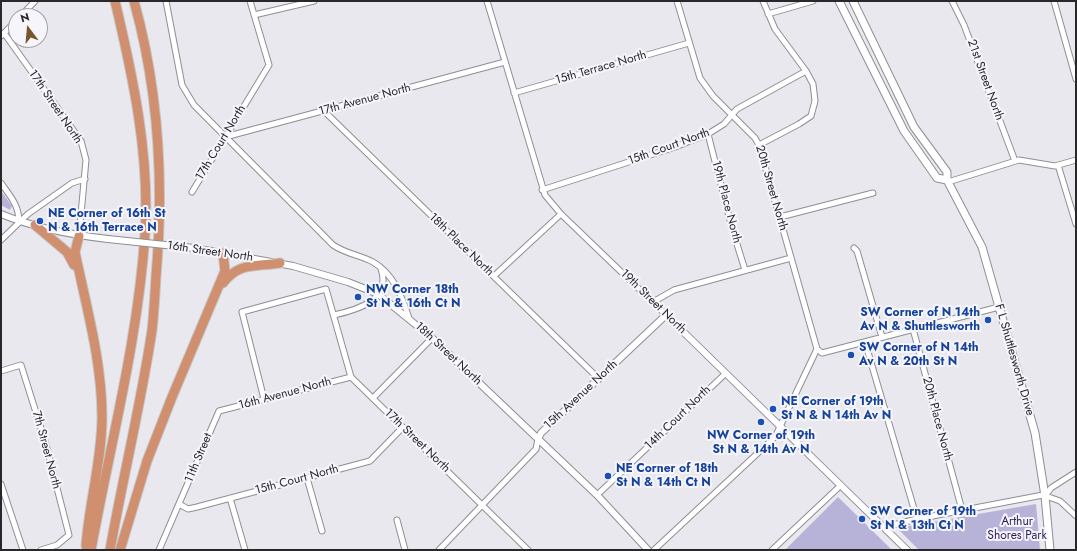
<!DOCTYPE html>
<style>
body{margin:0}
#map{position:relative;width:1077px;height:551px;overflow:hidden;background:#e9e8ef;font-family:Jost,sans-serif}
canvas{display:block}
.frame{position:absolute;inset:0;border:2px solid #28282a;pointer-events:none}
.north{position:absolute;left:8px;top:8px;width:40px;height:40px;box-sizing:border-box;background:#f6f5fc;border:1px solid #a4a3a8;border-radius:50%;rotate:344deg;font-size:11px;font-weight:700;line-height:16px;text-align:center;color:#28282a}
.north::after{content:'';display:block;margin:auto;width:14px;height:18px;background:#76572c;clip-path:polygon(50% 0,100% 100%,50% 72%,0 100%)}
</style>
<div id="map">
<canvas width="1077" height="551"></canvas>
<div class="frame"></div>
<div class="north">N</div>
</div>
<script>
const context = document.querySelector('canvas').getContext('2d');
context.lineJoin = 'round';
function fillPath(path, color) { context.fillStyle = color; context.fill(path, 'evenodd'); }
function stroke(path, color, width, dash) { context.strokeStyle = color; context.lineWidth = width; context.lineCap = dash ? 'butt' : 'round'; context.setLineDash(dash || []); context.stroke(path); }
function label(font, color, halo, rows, align = 'center') {
  context.font = font + ' Jost,sans-serif'; context.lineWidth = 4; context.setLineDash([]); context.textBaseline = 'middle'; context.strokeStyle = halo; context.fillStyle = color; for (const [text, x, y, turn = 0] of rows) {
    context.save(); context.translate(x, y); context.rotate((+turn || 0) * Math.PI / 180); context.textAlign = isNaN(turn) ? turn : align; if (halo) context.strokeText(text, 0, 0); context.fillText(text, 0, 0); context.restore();
  }
}
const green = new Path2D(`
 M1,191L12,206L10,210L1,205Z
 M838,497L892,550H785Z
 M1036,504L1040,550H919L897,528Z`);
const minor = new Path2D(`
 M166,1L182,85L194,105L333,245C346,254 360,255 373,262C394,274 402,297 409,318
 M487,1L545,195L561,214L666,315
 M952,1L964,25L1015,161
 M1054,1L1076,79
 M768,14L813,1
 M254,15L314,1
 M21,16L35,1
 M4,33L81,141L86,160L79,236
 M1,36L16,21
 M514,93L689,43
 M324,111L599,379
 M708,134L732,228L745,270
 M225,137L505,62
 M759,145L799,124L811,116L815,101L813,84L806,71L775,29L763,1
 M1058,165L1076,224
 M948,182L1019,160L1055,166L1076,160
 M1,183C10,196 19,205 19,222
 M542,190L675,147L708,134L724,124L737,109L806,71
 M192,192L269,65L250,1
 M780,217L873,193
 M1,240L28,214L72,183L85,179
 M854,248L857,251L882,337
 M494,276L561,214
 M653,302L674,290L791,258
 M334,315C357,310 392,300 381,269
 M913,329L962,510
 M865,342L917,519
 M817,349L822,353L999,307
 M1,371L21,365L45,441L69,535L57,545L41,550
 M373,398L432,338
 M264,399L242,312L326,289L351,377L528,550
 M307,478L322,531
 M1,484L23,550
 M597,495L725,374
 M1045,496L1051,488L1076,472
 M230,498L245,550
 M179,504L188,509L197,507L370,461L403,427
 M397,520L405,550
 M886,530L893,525L917,519L1043,495L1060,501L1076,516
 M159,550L219,411L351,377
 M439,550L536,449L538,439
 M654,550L775,437L817,349L759,145L755,138L713,96L700,78L677,1
 M772,550L840,486`);
const tertiary = new Path2D(`
 M1,214C35,228 72,235 108,239
 M194,248L293,266L348,282L378,294L432,338L597,495L648,550
 M538,439L541,433L666,315L907,550`);
const secondary = new Path2D(`
 M839,1L904,131L937,178L947,180
 M853,1L914,127L947,172V180L982,247L1035,433L1045,496L1050,550`);
const motorway = new Path2D(`
 M35,225L67,252L74,265
 M79,236L75,252C86,306 102,361 102,417C102,460 89,503 86,546
 M223,283C239,262 255,267 280,263
 M91,550C110,445 138,341 145,234C150,156 133,77 115,1
 M110,550C123,477 141,404 152,330C154,313 155,294 156,276C164,184 159,91 134,1
 M120,550L147,461L172,397L225,271L223,253`);
const tertiaryBridge = new Path2D(`
 M108,239L194,248`);
const markers = [
 [40,221,4,"#1a4fb4"],
 [358,297,4,"#1a4fb4"],
 [988,320,4,"#1a4fb4"],
 [851,355,4,"#1a4fb4"],
 [773,409,4,"#1a4fb4"],
 [761,422,4,"#1a4fb4"],
 [608,476,4,"#1a4fb4"],
 [862,519,4,"#1a4fb4"]
];
const streetNames = [
 ["15th Terrace North",601,68,-16],
 ["21st Street North",985,80,70],
 ["17th Avenue North",365,100,-15],
 ["17th Street North",55,107,56],
 ["17th Court North",221,143,-59],
 ["15th Court North",669,147,-20],
 ["20th Street North",771,188,74],
 ["19th Place North",726,202,75],
 ["18th Place North",461,245,44],
 ["16th Street North",210,252,8],
 ["19th Street North",653,302,44],
 ["18th Street North",448,354,43],
 ["F L Shuttlesworth Drive",1014,360,74],
 ["16th Avenue North",285,394,-15],
 ["15th Avenue North",581,395,-43],
 ["14th Court North",678,418,-44],
 ["20th Place North",937,419,75],
 ["17th Street North",417,441,44],
 ["7th Street North",46,450,75],
 ["11th Street",199,458,-67],
 ["15th Court North",297,480,-15]
];
const transitNames = [
 ["NE Corner of 16th St",48,214],
 ["N & 16th Terrace N",48,228],
 ["NW Corner 18th",366,290],
 ["St N & 16th Ct N",366,304],
 ["SW Corner of N 14th",980,313,"right"],
 ["Av N & Shuttlesworth",980,327,"right"],
 ["SW Corner of N 14th",859,348],
 ["Av N & 20th St N",859,362],
 ["NE Corner of 19th",781,402],
 ["St N & N 14th Av N",781,416],
 ["NW Corner of 19th",761,436,"center"],
 ["St N & 14th Av N",761,450,"center"],
 ["NE Corner of 18th",616,469],
 ["St N & 14th Ct N",616,483],
 ["SW Corner of 19th",870,512],
 ["St N & 13th Ct N",870,526]
];
const parkNames = [
 ["Arthur",1017,522],
 ["Shores Park",1017,536]
];
fillPath(green, '#b7b2d8');
stroke(minor, '#8f8e94', 7);
stroke(tertiary, '#8f8e94', 8);
stroke(secondary, '#8f8e94', 9);
stroke(motorway, '#c7c7c8', 11);
stroke(minor, '#fff', 5);
stroke(tertiary, '#fff', 6);
stroke(secondary, '#fff', 7);
stroke(motorway, '#d08f6f', 9);
stroke(tertiaryBridge, '#8f8e94', 8, []);
stroke(tertiaryBridge, '#fff', 6);
for (const [x, y, r, color] of markers) { const dot = new Path2D(); dot.arc(x, y, r, 0, 2 * Math.PI); context.fillStyle = color; context.fill(dot); stroke(dot, '#f6f5fc', 1.5); }
label('12px', '#28282a', '#f6f5fc', streetNames);
label('bold 12px', '#164399', '#f6f5fc', transitNames, 'left');
label('12px', '#2b1b56', '#f6f5fc', parkNames);
</script>
